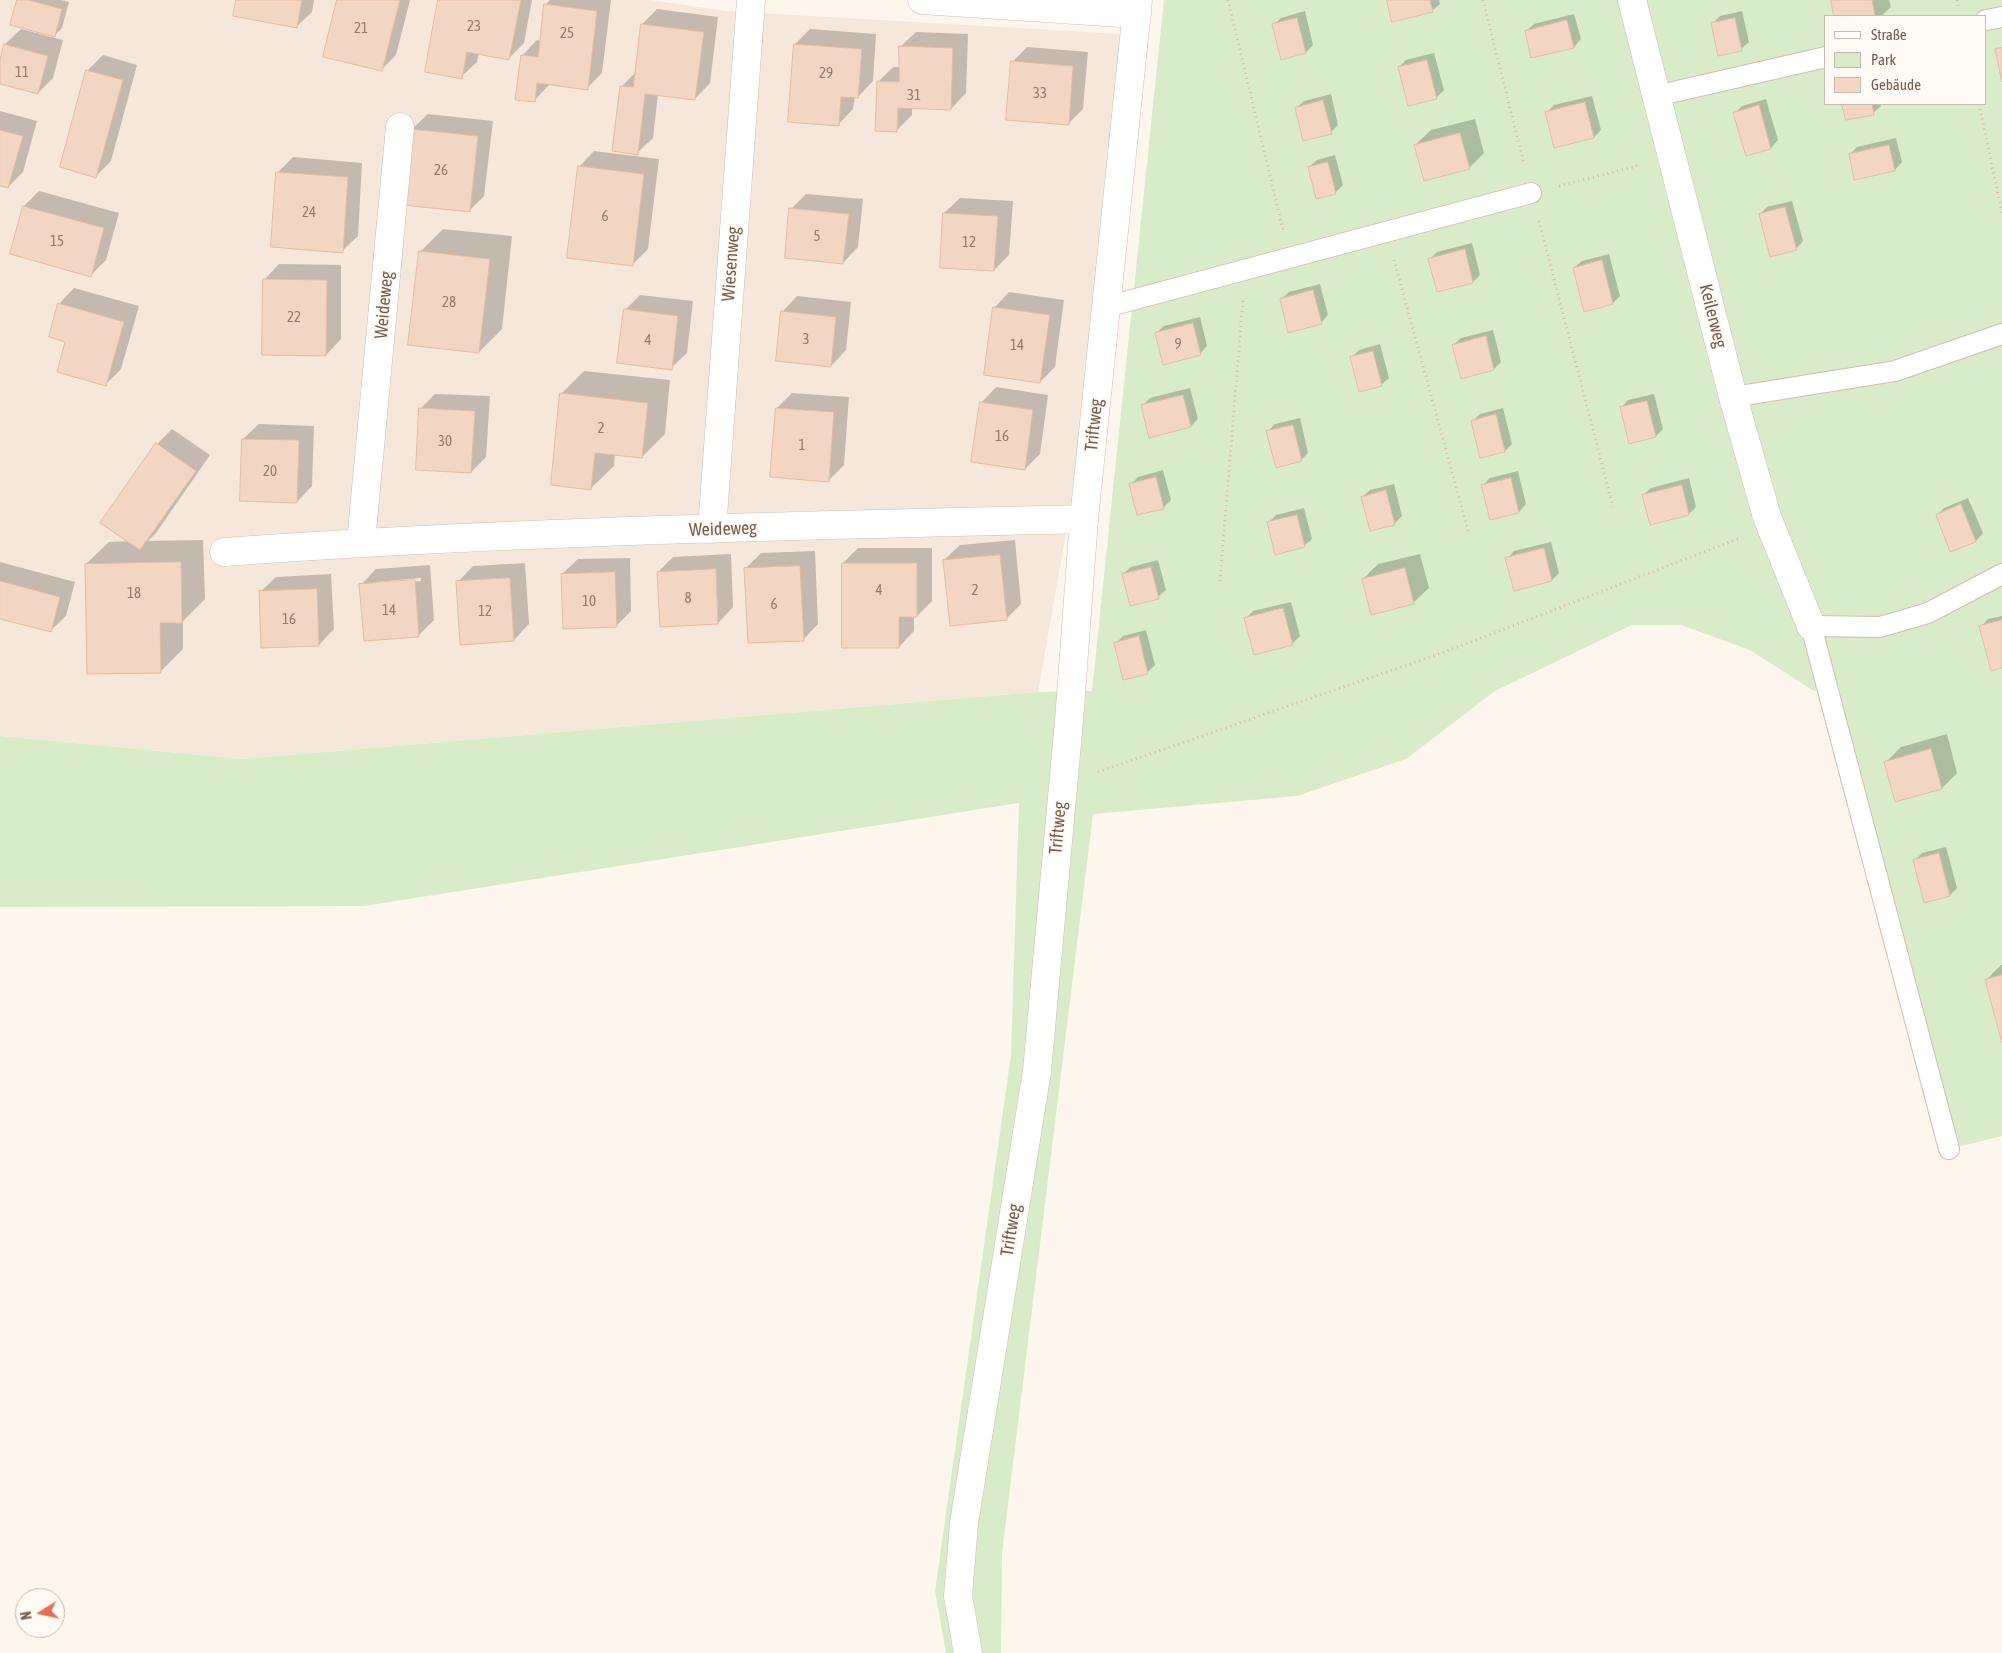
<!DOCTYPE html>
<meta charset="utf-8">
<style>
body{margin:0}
#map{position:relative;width:2002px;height:1653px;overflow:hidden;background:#fdf6ec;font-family:"Asap Condensed",sans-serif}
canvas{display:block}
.legend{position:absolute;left:1824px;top:15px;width:162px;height:90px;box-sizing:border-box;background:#fffaf3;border:1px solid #cabbb1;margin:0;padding:6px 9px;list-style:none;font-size:15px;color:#7a5c4d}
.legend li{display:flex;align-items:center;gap:10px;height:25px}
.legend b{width:25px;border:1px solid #cabbb1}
.north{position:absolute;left:15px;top:1588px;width:50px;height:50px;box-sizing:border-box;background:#fffaf3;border:1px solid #cabbb1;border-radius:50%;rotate:260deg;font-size:14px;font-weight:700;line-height:20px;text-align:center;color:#7a5c4d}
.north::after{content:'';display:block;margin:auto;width:18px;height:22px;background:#e76f51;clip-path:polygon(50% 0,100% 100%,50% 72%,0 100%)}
</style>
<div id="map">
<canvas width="2002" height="1653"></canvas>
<ul class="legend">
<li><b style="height:6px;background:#fff"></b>Straße</li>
<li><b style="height:14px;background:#d8ecc9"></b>Park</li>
<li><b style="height:14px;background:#f3d5c3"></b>Gebäude</li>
</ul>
<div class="north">N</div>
</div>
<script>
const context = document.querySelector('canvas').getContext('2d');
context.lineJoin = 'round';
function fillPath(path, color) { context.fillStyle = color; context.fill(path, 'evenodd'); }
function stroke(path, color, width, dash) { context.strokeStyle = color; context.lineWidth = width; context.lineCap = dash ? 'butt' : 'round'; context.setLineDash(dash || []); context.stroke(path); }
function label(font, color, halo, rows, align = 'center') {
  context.font = font + ' "Asap Condensed",sans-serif'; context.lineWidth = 4; context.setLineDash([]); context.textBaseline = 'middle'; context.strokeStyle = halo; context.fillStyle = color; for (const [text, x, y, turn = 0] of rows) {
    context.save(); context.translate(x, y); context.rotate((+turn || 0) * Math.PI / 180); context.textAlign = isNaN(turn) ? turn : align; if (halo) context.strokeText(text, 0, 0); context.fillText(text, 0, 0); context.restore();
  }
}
const residential = new Path2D(`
 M0,0H651L726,11L1121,34L1073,494L1038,692L242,759L0,736Z`);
const green = new Path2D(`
 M1164,0H2002V1136L1949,1149L1838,684L1814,691L1750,650L1681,625H1632L1495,691L1406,759L1297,796L1093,814L1002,1553L1001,1653H946L935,1591L1011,1055L1019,803L364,906L0,907V736L242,759L1038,692L1092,691ZM1826,16H1986V104H1826Z`);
const shadow = new Path2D(`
 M18,0H61L69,2L62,28L55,35Z
 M237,0H314L312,12L296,27Z
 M339,0H410L396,55L381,70Z
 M439,0H532L524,43L509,58L479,53L477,62L461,77Z
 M550,0H611L602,73L587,88L550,84L534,101L522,56L537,40L541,41L545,5Z
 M1388,0H1439L1440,4L1432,11Z
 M1832,0H1889L1891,7L1881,16H1835Z
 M657,9L718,17L710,83L695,99L658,94L653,138L637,153L622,86L636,72L642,24Z
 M1305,11L1313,45L1306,52L1273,25L1281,18Z
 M1742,11L1749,42L1741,49L1712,24L1720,16Z
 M1574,14L1581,39L1574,47L1532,57L1526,31L1534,24Z
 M21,29L63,40L53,78L38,93L0,83V65L5,44Z
 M810,29L876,34L873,81L858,97L855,96L853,109L838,125L795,44Z
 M916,32L968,34L966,93L951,109L912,107V115L897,130L878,82L893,67H900V47Z
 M1027,47L1088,52L1083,109L1068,124L1012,62Z
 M1434,53L1444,90L1436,98L1399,67L1406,60Z
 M103,55L137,65L111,161L96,176L87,71Z
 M1331,94L1338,125L1331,132L1296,108L1304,101Z
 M1592,96L1601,130L1594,137L1546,113L1554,105Z
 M1766,99L1778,140L1771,148L1735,113L1742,106Z
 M1844,104H1880L1881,106L1873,113L1847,118Z
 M0,111L37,121L23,172L8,187L0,185Z
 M428,114L493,121L484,196L469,211L412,129Z
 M1475,119L1484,153L1469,168L1415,145L1431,130Z
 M1896,138L1902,162L1895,170L1850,154L1857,147Z
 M594,151L659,159L648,249L633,264L579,167Z
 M1335,155L1343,185L1335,193L1309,167L1317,160Z
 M293,157L362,163L358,236L342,251L277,173Z
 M39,191L119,213L106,260L91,275L11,253L24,206Z
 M806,194L863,199L858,247L843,263L791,209Z
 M960,198L1013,201L1009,255L994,270L944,213Z
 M1792,201L1803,241L1796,249L1760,214L1767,207Z
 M443,229L512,236L502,329L479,352L420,252Z
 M1472,243L1480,275L1473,282L1430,259L1437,252Z
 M1609,254L1620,296L1613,303L1574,268L1582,261Z
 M279,264L341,265V339L326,355L264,280Z
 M1320,284L1328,315L1321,323L1281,299L1289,292Z
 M74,288L139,306L121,369L106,384L67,341L59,304Z
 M1009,292L1064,300L1055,367L1040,382L994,308Z
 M640,295L693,301L687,353L671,368L625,310Z
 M797,296L851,302L846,350L831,366L782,312Z
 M1200,317L1207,346L1200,354L1156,333L1164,326Z
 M1493,330L1501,362L1494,369L1453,345L1461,338Z
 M1380,344L1389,378L1381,385L1352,357L1359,350Z
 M584,371L670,380L665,434L642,457L615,454L614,466L591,488L561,394Z
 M996,387L1048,395L1040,454L1025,469L981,403Z
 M1190,388L1198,419L1191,426L1142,406L1150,398Z
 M792,393L849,397L844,465L829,480L777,408Z
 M435,394L490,396L486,457L471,472L420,409Z
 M1654,394L1663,429L1656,436L1630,443L1621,408L1628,400Z
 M1503,408L1512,444L1505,451L1481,457L1472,422L1480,414Z
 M1300,418L1308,453L1301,460L1267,432L1275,424Z
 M259,424L314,426L312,486L297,502L243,439Z
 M172,429L210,455L156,533L148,541L203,540L205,599L183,621V649L160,672L86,564L109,542L129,541L157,444Z
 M1163,470L1171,500L1163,508L1131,484L1138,477Z
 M1518,471L1526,504L1519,512L1491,519L1482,486L1490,478Z
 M1689,478L1696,507L1689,514L1643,495L1651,488Z
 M1394,484L1402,516L1394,524L1362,497L1370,490Z
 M1968,498L1983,533L1976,541L1951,550L1937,515L1944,508Z
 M1304,508L1312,539L1304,546L1268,523L1276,515Z
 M1015,540L1021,604L1006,619L944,560L960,545Z
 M1551,542L1559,573L1552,580L1507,559L1514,551Z
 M858,548H932V601L917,616H914V631L899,647L843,563Z
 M815,551L818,624L803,640L745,569L761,553Z
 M731,554L733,607L718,623L658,572L673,557Z
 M1420,554L1429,588L1413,603L1363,579L1378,564Z
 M630,558L631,611L616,626L562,574L578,559Z
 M1158,560L1166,590L1158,597L1123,574L1131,567Z
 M0,562L75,582L66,616L50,631L0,617Z
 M525,563L529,624L514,640L458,582L473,566Z
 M430,565L434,620L419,635L361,585L376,569ZM421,578V581L375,584V582Z
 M331,574L334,629L319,645L260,592L276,577Z
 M1291,602L1300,636L1292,644L1245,619L1253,611Z
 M2002,616V667L1981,627L1988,619Z
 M1146,630L1155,665L1148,672L1116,643L1123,636Z
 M1947,734L1957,773L1942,788L1886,762L1901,747Z
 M1946,847L1957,888L1950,895L1914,861L1922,853Z
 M2001,965H2002V1038L1986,980Z`);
const building = new Path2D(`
 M17,0H28L62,9L55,37L10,25Z
 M236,0H302L297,28L233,16Z
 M337,0H400L382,71L323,57Z
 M438,0H521L509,60L467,52L462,79L425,72Z
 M1387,0H1430L1433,12L1392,22Z
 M1831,0H1872L1875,16H1834Z
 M544,4L597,11L588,90L537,83L535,102L515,100L521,55L538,57Z
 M1297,18L1306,53L1281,60L1272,24Z
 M1735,18L1742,51L1718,56L1711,23Z
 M1567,20L1574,48L1531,58L1525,31Z
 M641,24L704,32L695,100L645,94L638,155L612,151L620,86L633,87Z
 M4,44L48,56L38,94L0,84V60Z
 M794,44L862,49L858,98L841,97L839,126L788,122Z
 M899,46L953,48L951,110L898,108L897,132L875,131L877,81L899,82Z
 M2002,48V82L1995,49Z
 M1427,60L1437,99L1408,106L1398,67Z
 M1011,61L1073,66L1069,125L1006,120Z
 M86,70L123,80L96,178L60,167Z
 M1323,100L1332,134L1303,141L1295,108Z
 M1585,102L1594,138L1554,148L1545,112Z
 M1842,104H1872L1874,115L1846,120Z
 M1759,105L1771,149L1746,156L1733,113Z
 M411,129L478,136L470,212L403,205Z
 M0,130L23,136L8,188L0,186Z
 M1460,133L1470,169L1424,181L1414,145Z
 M1889,145L1895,171L1854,180L1849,154Z
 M1328,162L1336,194L1316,199L1308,167Z
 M578,166L644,174L633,266L567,258Z
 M276,172L348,177L343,253L271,247Z
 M23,206L104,228L91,277L10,254Z
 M1785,207L1797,250L1770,257L1759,214Z
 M789,208L849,214L843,264L785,258Z
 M943,213L998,216L994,271L940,268Z
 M1465,249L1473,283L1437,292L1428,259Z
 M419,251L490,259L479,353L408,345Z
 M1602,260L1613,304L1584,312L1573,268Z
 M263,279L327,280L326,356L262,355Z
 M1313,290L1322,324L1288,333L1280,299Z
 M58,303L124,322L106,386L57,372L65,342L49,337Z
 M993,307L1050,315L1040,383L984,375Z
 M624,309L678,316L672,370L617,363Z
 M781,311L836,317L831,367L776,361Z
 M1193,323L1201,355L1163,365L1155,333Z
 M1486,336L1494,370L1461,379L1452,345Z
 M1373,351L1382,386L1359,392L1350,357Z
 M560,393L648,403L642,458L595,453L591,490L551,485Z
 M1183,395L1191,427L1149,438L1141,405Z
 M1647,401L1656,437L1629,444L1620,407Z
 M980,402L1033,410L1025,470L971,462Z
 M419,408L475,411L471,473L416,470Z
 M776,408L834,412L829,482L770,477Z
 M1496,414L1505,452L1480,458L1471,421Z
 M1293,425L1302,461L1276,468L1266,431Z
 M242,439L299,440L297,503L240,501Z
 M156,443L196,471L140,550L100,523Z
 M1156,477L1164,509L1137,515L1129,484Z
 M1511,478L1519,513L1490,520L1481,485Z
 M1682,485L1689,515L1650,525L1642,495Z
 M1386,490L1395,525L1370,531L1361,497Z
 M1961,504L1976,542L1950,552L1936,515Z
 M1297,515L1305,547L1275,555L1267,522Z
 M1544,548L1552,581L1514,591L1505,558Z
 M1000,555L1007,620L950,626L943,560Z
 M181,562L182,623H160L161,673L87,674L85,564Z
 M842,563H917V617H899V648H842Z
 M800,566L804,641L748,643L744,568Z
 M1151,567L1159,599L1130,606L1122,574Z
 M1405,568L1414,604L1371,615L1362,579Z
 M716,569L718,624L660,627L657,572Z
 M615,572L617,627L563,629L561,574Z
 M510,578L514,641L460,645L456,581Z
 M415,580L419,637L364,641L359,584Z
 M0,581L60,597L51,632L0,619Z
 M317,589L319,646L261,648L259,591Z
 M1283,608L1293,645L1254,655L1244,618Z
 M2002,620V668L1991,671L1979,626Z
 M1139,636L1148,674L1123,680L1114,643Z
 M1931,749L1942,789L1895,802L1884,762Z
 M1939,853L1950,896L1924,903L1913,860Z
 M2002,975V1043L1985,980Z`);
const path = new Path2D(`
 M1228,0L1283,230
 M1483,0L1524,164
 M1957,0L1959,9
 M1979,104L2002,213
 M1559,186L1640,165
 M1539,221L1613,507
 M1394,260L1469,534
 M1220,581L1243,300
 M1098,772L1450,650L1740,538`);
const service = new Path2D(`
 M1986,20L2002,17
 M1656,96L1826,57
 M1106,307L1531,193
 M1733,397L1895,371L2002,334
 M1949,1149L1811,626L1880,627L1928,613L2002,574`);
const minor = new Path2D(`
 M922,0L1137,14
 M1632,0L1733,397L1767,517L1811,626
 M712,529L751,0
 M361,542L400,127
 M224,552C510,531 798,526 1084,519
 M968,1653L958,1596L964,1523L1037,1071L1069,721L1084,519L1138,0`);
const numberNames = [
 ["23",474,26],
 ["21",361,28],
 ["25",567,33],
 ["11",22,72],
 ["29",826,73],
 ["33",1040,93],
 ["31",914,95],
 ["26",441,170],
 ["24",309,212],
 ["6",605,216],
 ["5",817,236],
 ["15",57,241],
 ["12",969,242],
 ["28",449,302],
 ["22",294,317],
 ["3",806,339],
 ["4",648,340],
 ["9",1178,344],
 ["14",1017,345],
 ["2",601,428],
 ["16",1002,436],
 ["30",445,441],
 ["1",802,445],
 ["20",270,471],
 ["4",879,590],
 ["2",975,590],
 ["18",134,593],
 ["8",688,598],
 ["10",589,601],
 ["6",774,604],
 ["14",389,610],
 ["12",485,611],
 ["16",289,619]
];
const streetNames = [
 ["Wiesenweg",731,264,-86],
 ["Weideweg",384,305,-85],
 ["Keilerweg",1713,316,76],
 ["Triftweg",1094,425,-84],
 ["Weideweg",723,529,-2],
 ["Triftweg",1058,828,-85],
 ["Triftweg",1011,1230,-81]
];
fillPath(residential, '#f5e8da');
fillPath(green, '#d8ecc9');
fillPath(shadow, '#0003');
fillPath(building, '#f3d5c3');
stroke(building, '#e6bba3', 1);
stroke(service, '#d1beb0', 22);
stroke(minor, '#d1beb0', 29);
stroke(path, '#d9b8a5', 3, [1, 4]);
stroke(service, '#fff', 20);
stroke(minor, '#fff', 28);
label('15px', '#987a6a', null, numberNames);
label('18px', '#7a5c4d', '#fffaf3', streetNames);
</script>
